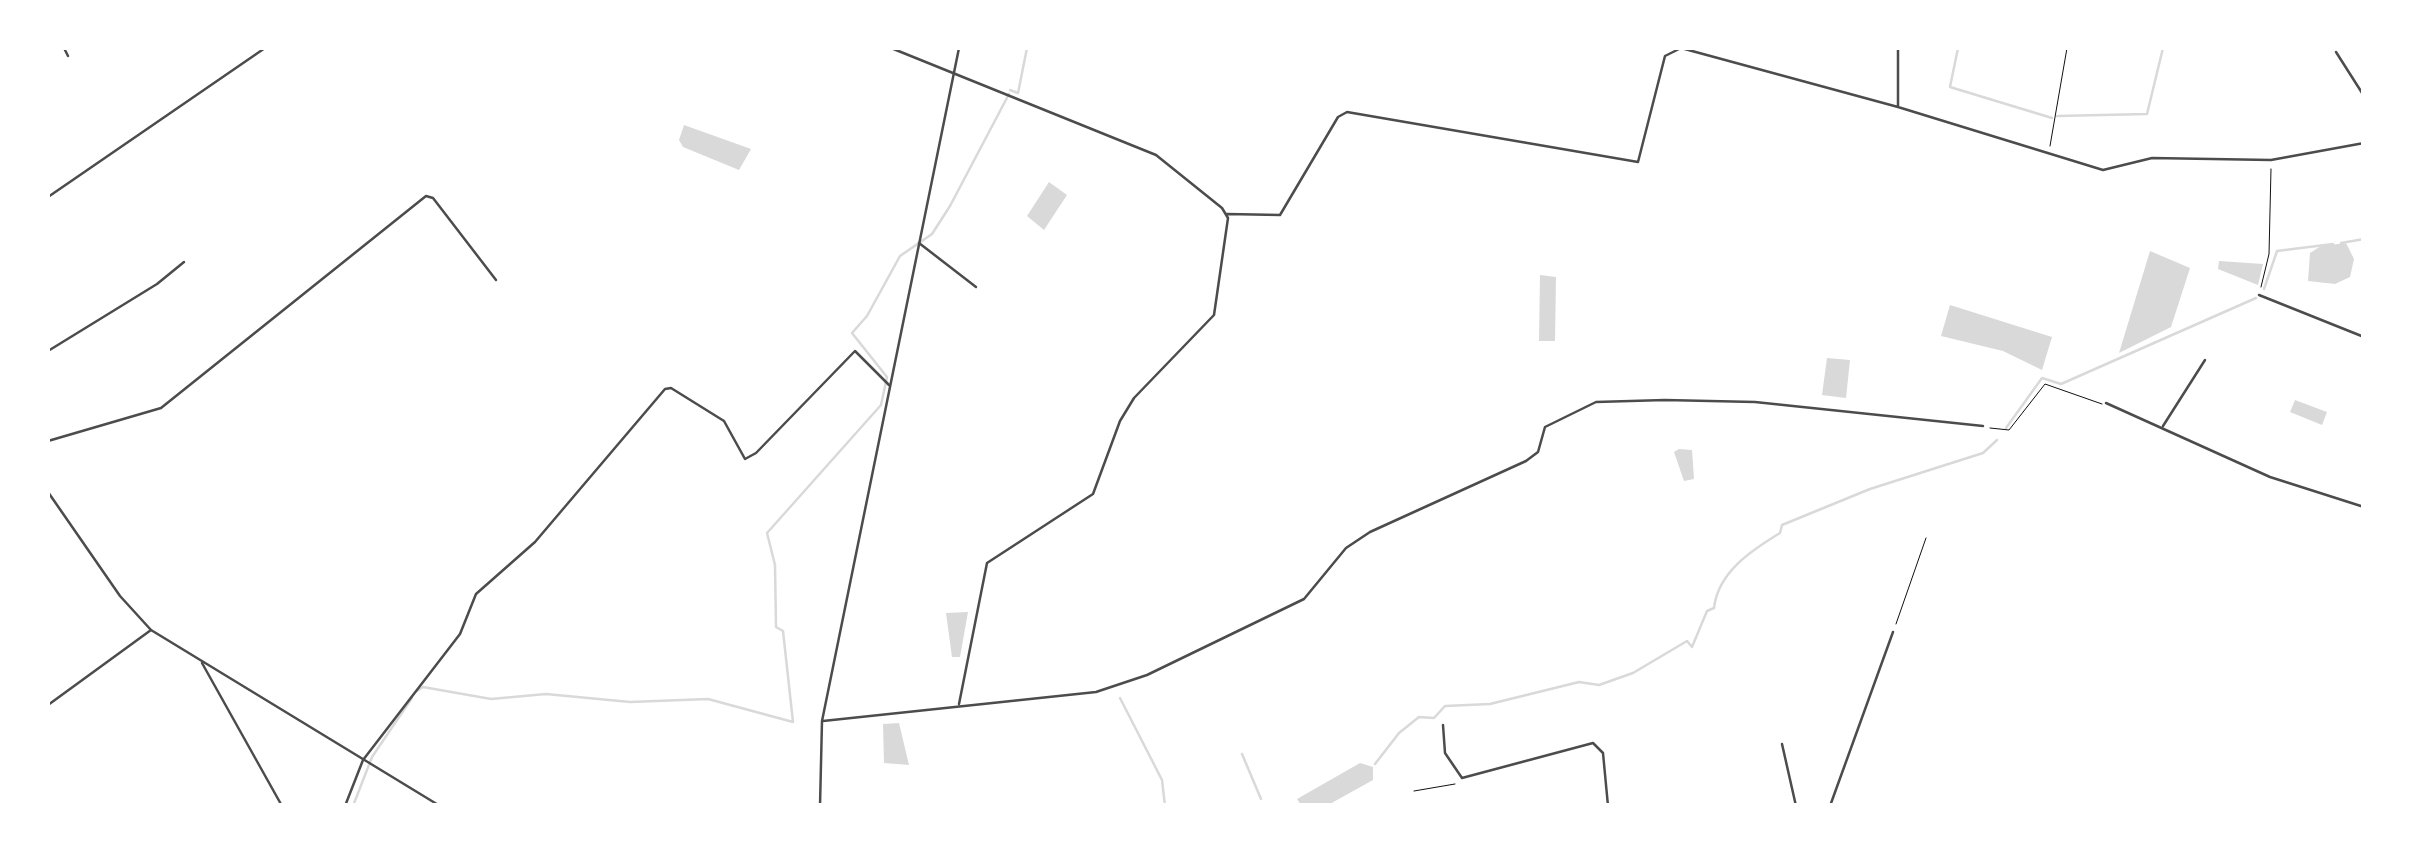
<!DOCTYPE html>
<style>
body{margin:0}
#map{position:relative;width:2411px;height:853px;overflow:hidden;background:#fff;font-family:"Varela Round",sans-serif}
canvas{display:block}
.frame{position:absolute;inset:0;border:50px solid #fff;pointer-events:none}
</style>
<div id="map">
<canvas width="2411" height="853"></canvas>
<div class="frame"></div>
</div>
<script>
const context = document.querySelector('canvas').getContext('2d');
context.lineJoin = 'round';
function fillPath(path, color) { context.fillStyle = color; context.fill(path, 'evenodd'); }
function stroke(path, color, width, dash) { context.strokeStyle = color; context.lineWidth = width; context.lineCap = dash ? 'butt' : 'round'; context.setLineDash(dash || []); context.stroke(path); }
const water = new Path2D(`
 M684,125L751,149L739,170L683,147L679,140Z
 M1049,182L1067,195L1044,230L1027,216Z
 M2346,243L2354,259L2350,277L2335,284L2308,281L2310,253L2321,246Z
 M2150,251L2190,268L2171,327L2119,353Z
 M2219,261L2263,264L2258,285L2218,269Z
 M1540,275L1556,277L1555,341H1539Z
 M1950,305L2052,337L2042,370L2003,351L1941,336Z
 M1827,358L1850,360L1846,398L1822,395Z
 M2295,400L2327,412L2322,425L2290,412Z
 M1679,449L1692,450L1694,479L1684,481L1674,452Z
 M968,612L960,657H952L946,613Z
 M899,723L909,765L884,763L883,724Z
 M1360,763L1373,767V780L1328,805H1301L1297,799Z`);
const stream = new Path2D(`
 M1958,48L1950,87L2052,118
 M1010,90L1018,93L1027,48
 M2057,116L2147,114L2163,48
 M2341,243L2364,239
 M2264,289L2277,251L2333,244
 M2006,428L2042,378L2061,384L2256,298
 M417,691L423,687L491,699L546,694L630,702L708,699L793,722L783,631L776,627L775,565L767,533L881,405L887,377L852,333L867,316L900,256L932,234L950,206L1009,94
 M1120,698L1162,780L1165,806
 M1242,754L1261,799
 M1375,764L1399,733L1419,717L1434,718L1445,706L1490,704L1579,682L1599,685L1633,673L1687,641L1692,647L1707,611L1714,608C1718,572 1752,550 1780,533L1782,525L1870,489L1983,453L1997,440
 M353,806L372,757L412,698`);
const path = new Path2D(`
 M2050,146L2067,48
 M2261,287L2269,254L2271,169
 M1990,428L2009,430L2045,384L2102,404
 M1896,624L1926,538
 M1414,791L1455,784`);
const minor = new Path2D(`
 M64,48L68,56
 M891,48L1156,155L1222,208L1228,218L1214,315L1134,398L1120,421L1093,494L987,563L959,704
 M2336,52L2364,96
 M1898,106V48
 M48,197L265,48
 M1227,214L1280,215L1338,117L1347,112L1638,162L1665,56L1681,48L1898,107L2103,170L2152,158L2271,160L2364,143
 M919,243L976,287
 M2259,295L2364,337
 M48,351L157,284L184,262
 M2106,403L2270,477L2364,507
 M2163,426L2205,360
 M48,441L161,408L426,196L433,198L496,280
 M202,663L282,806
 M48,705L151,630
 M823,721L1096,692L1147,675L1304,599L1346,548L1370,532L1526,461L1538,452L1545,427L1596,402L1665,400L1755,402L1983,426
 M1443,725L1445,753L1462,778L1593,743L1603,753L1608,806
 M1782,744L1796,806
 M345,806L363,760L460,634L476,594L535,542L665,389L671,388L724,421L745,459L756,453L855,351L889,385
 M1830,806L1893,632`);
const tertiary = new Path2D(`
 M48,492L120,596L151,630L440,806
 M820,806L822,721L959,48`);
fillPath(water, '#d9d9d9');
stroke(stream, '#d9d9d9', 2.5);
stroke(path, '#111', 1);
stroke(minor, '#4c4c4c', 2.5);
stroke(tertiary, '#4c4c4c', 2.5);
</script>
